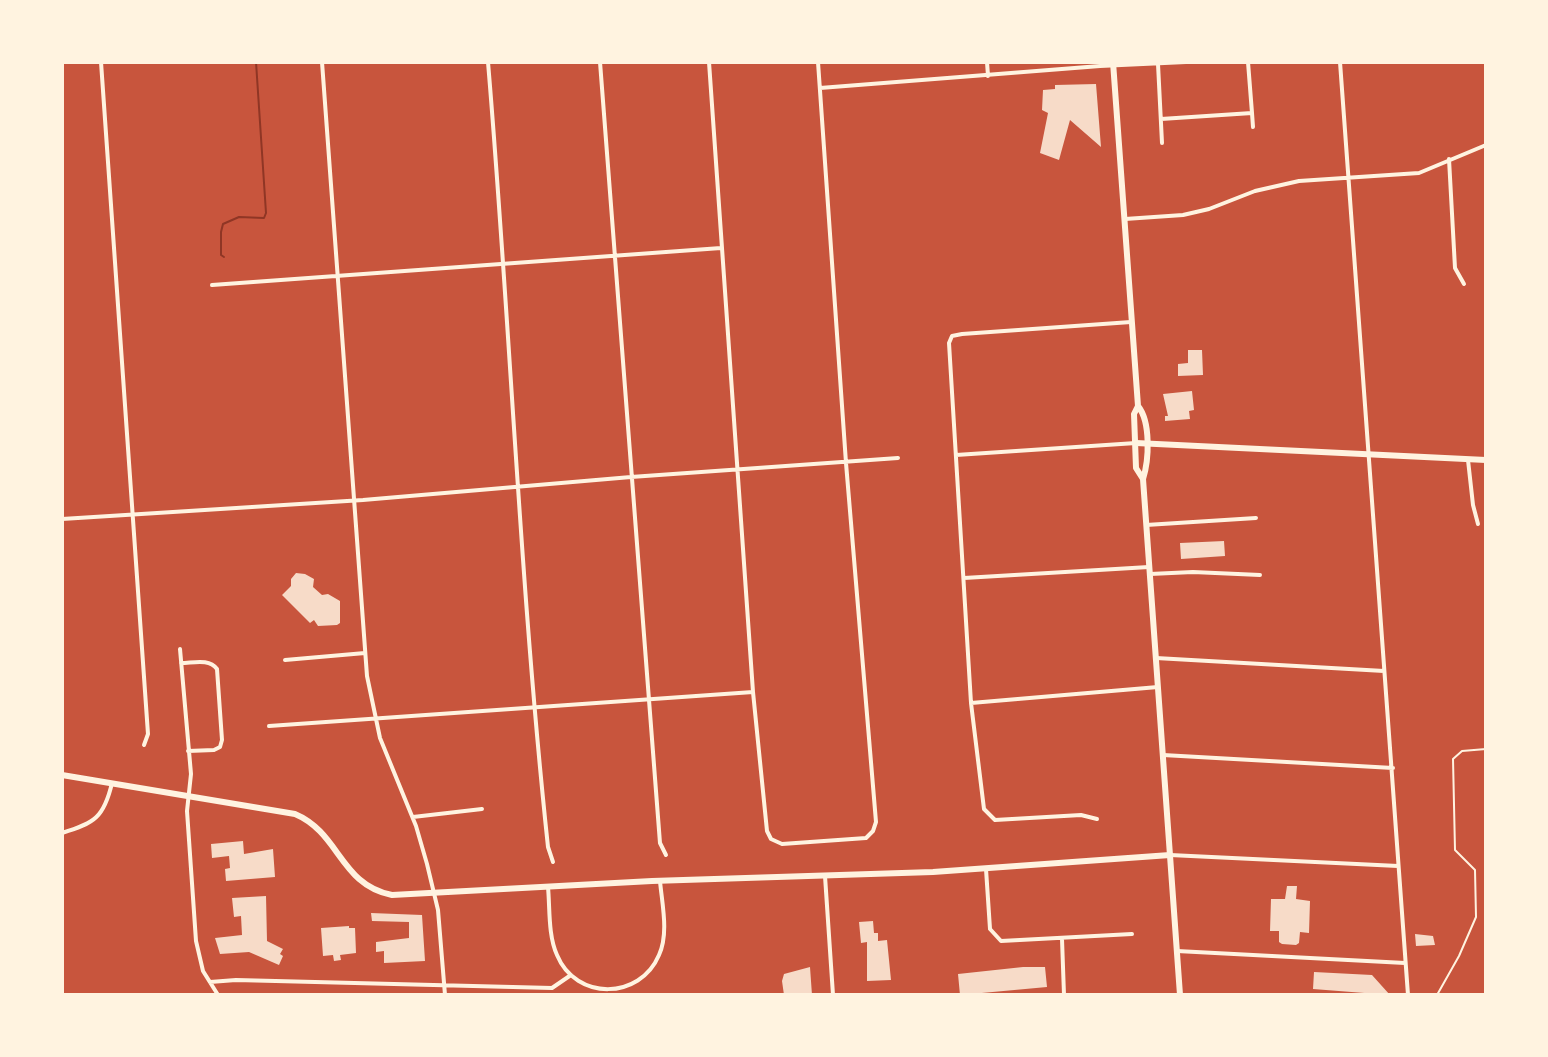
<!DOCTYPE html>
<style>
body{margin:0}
#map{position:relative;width:1548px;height:1057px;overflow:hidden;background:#c8553d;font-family:"Source Sans 3",sans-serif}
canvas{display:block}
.frame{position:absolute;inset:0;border:64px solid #fff3e0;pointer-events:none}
</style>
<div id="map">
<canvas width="1548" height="1057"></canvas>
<div class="frame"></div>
</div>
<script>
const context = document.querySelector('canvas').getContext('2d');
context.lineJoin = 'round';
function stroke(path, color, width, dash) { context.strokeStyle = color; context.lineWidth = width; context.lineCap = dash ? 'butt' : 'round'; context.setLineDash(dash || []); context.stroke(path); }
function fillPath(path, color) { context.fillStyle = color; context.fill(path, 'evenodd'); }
const stream = new Path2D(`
 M224,257L221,255V232L223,224L239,217L264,218L266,213L256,62`);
const building = new Path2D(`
 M1096,84L1101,147L1070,120L1059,160L1040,153L1048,113L1042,110L1043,90L1055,89V85Z
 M1188,350H1202L1203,375L1178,376V364L1188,363Z
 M1192,391L1194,410L1189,411L1190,419L1165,421V416H1168L1163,394Z
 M1224,541L1225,556L1181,559L1180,543Z
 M296,573L305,574L314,579L313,587L322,595L328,594L340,601V623L337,625L318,626L314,620L310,623L282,595L291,586V579Z
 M243,841L244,854L273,849L275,877L226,881L225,869L230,868L229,856L212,858L211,844Z
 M1287,886H1297L1296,899L1310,901L1309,933L1300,932L1299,943L1296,945L1282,944L1279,942V931H1270L1271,899H1285Z
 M266,896L267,941L283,949L280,954L283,956L279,965L249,952L220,954L215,938L242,935L241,916L234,917L232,898Z
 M371,913L422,915L425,961L384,963V951L376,952V942L409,938V922L372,921Z
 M873,921L874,933H878V941L887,940L891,980L867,981V942L861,943L859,922Z
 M349,926V928H355L356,953L340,955L341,960L334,961L333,955L323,956L321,928Z
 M1415,934L1433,936L1435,945L1416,946Z
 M810,967L812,995H784L782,981L784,974Z
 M1023,967H1045L1047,987L960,995L958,974Z
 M1314,972L1372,975L1390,995L1313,989Z`);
const path = new Path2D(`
 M1437,995L1459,956L1476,917L1475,870L1455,850L1453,759L1462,751L1486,749`);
const minor = new Path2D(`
 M101,62L148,734L144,745
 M322,62L367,676L380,738L416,826L427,864L438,910L445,995
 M488,62C510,323 520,586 548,847L553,862
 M600,62L660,843L666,855
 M709,62L753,692L767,831L771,839L782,844L866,838L873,831L876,822L846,463L818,62
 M987,62L988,76
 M1340,62L1408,995
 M1158,64L1162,143
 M820,88L1100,66L1186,62
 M1252,113L1253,127
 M1161,119L1252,113L1248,62
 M1449,159L1455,268L1464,284
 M1125,219L1183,215L1209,209L1255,191L1299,181L1419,173L1486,145
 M212,285L721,248
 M956,455L1136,443
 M1468,460L1473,505L1478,524
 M62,519L363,500L631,477L898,458
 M1146,525L1256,518
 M1150,574L1193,572L1260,575
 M964,578L1149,567
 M180,649L191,774L187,811L196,941L203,971L218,995
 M1156,658L1384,671
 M285,660L365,653
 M181,663C193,663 209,658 217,669L222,740L220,747L214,750L188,751
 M971,703L1158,687
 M269,726L753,692
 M1163,755L1393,768
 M413,817L482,809
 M1097,819L1081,815L995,820L984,809L971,703L949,343L952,336L962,334L1131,322
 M62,833C95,823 104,817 112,783
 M1170,855L1398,866
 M986,869L990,929L1001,941L1132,934
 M825,876L833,995
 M548,887C550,909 548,935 557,955C576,1001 640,1000 659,955C669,933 662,904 660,881
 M1062,939L1064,995
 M1177,951L1405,963
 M210,982L236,980L552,988L571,975`);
const tertiary = new Path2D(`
 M1136,443L1486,460
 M62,775L295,814C340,833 340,885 392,895L652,881L933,872L1170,855`);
const secondary = new Path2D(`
 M1113,62L1138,406L1134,414L1136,468L1143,479
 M1138,406C1151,422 1149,460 1143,479L1180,995`);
stroke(stream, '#8f3625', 2);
fillPath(building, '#f7dbc8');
stroke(path, '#fff3e0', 2);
stroke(minor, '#fff3e0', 4);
stroke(tertiary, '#fff3e0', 6);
stroke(secondary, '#fff3e0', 6);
</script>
